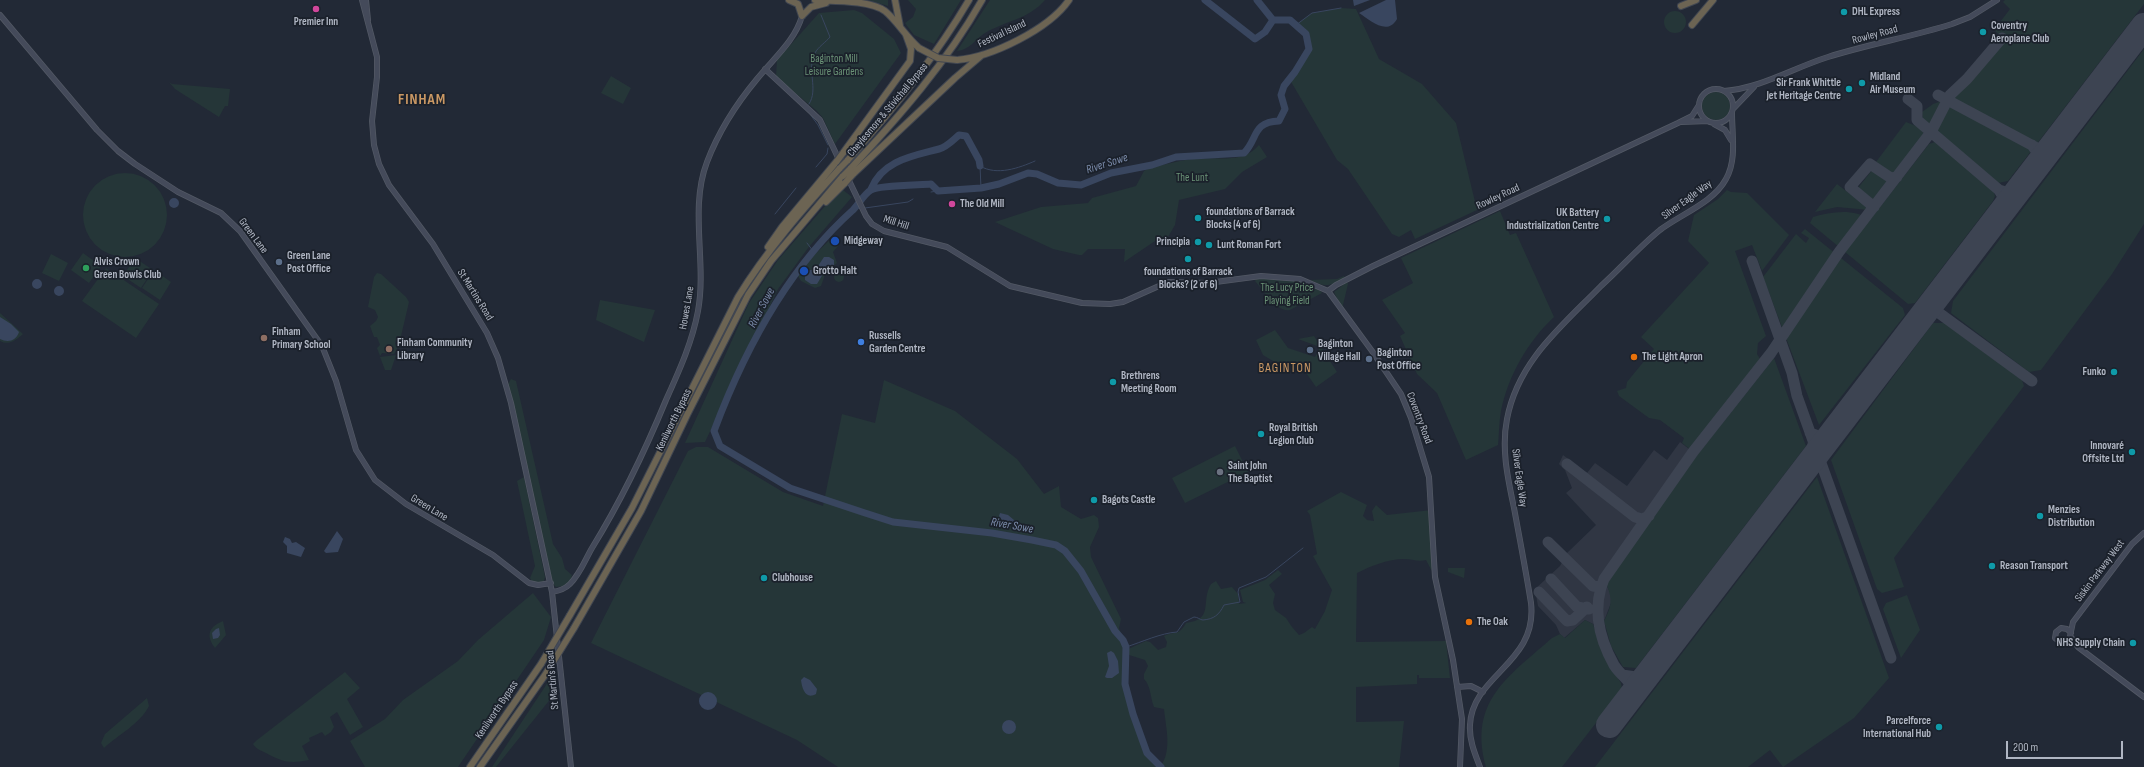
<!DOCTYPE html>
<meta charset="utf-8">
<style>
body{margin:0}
#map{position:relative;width:2144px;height:767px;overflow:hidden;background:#222936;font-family:"Sofia Sans Condensed",sans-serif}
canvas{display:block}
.scale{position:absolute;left:2006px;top:741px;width:117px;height:18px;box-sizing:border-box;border:2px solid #b0b6c3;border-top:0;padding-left:5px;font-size:12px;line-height:14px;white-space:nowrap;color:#b0b6c3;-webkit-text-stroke:3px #1b212b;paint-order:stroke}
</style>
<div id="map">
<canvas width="2144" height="767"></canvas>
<div class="scale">200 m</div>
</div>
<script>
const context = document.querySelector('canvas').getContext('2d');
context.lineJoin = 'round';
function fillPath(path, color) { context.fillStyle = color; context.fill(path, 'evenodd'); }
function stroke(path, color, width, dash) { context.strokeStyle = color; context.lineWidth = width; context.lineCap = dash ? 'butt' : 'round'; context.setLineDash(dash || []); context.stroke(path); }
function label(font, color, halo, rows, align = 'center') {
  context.font = font + ' "Sofia Sans Condensed",sans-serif'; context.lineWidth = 3.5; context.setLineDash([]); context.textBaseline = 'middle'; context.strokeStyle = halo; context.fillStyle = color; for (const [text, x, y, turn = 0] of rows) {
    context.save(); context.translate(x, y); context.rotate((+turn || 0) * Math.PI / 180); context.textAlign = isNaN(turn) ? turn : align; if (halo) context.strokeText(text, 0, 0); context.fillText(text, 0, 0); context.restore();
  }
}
const airport = new Path2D(`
 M1680,442L1697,455L1607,586L1611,594V603L1604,621L1593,624L1585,620L1564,638L1560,634L1556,625L1538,606L1535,589L1560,566L1567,553L1596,525L1566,493L1572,488L1565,470L1559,464L1563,455L1587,473L1595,463L1627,486L1654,450L1667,460Z`);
const green = new Path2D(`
 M868,0H888V6Z
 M908,0H961L934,44L914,35L905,23L913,17L916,9Z
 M990,0H1045C1029,19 1005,21 985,33C975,39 970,50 957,51Z
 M2005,0H2144V4L2036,145L1954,101V98L2004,39L1994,30L2010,9L2003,2Z
 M1341,8L1356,9L1379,59L1422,84L1456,123L1477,210L1415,239L1411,230L1399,237L1392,234L1348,169L1337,160L1290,80L1309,49L1306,34L1296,25L1312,13Z
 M854,10L862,13L894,39L901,53L835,144L823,118L817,111L776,77L777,60L819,13Z
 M1664 22a11 11 0 1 1 22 0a11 11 0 1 1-22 0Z
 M2144,49V224L2112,274L2041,370L2029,372L1951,313L1953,301Z
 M611,76L631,88L623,104L601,93Z
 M169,82L172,84L230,89L228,106H225L219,117L175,89Z
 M1702 106a14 14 0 1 1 28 0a14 14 0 1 1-28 0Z
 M1942,101L2032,150L2008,181L1998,183L1923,120L1922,112L1933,104Z
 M1906,122L1921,128L1925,136L1895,176L1876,162Z
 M1935,142L1993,189L1995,196L1993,201L1915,303L1908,304L1810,223L1813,217C1831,212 1854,208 1870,220L1929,144Z
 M1259,145L1267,157L1242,172L1225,189L1179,200L1175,225L1168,237L1155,241L1124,262L1125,249H1088L1082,255H1079L1053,249L995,222L1041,207L1088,203L1092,198L1136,186L1144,171L1149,168C1163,165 1177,161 1192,159C1215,156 1242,165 1259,145Z
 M1873,169L1890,182L1875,201L1858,188Z
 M83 215a42 42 0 1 1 84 0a42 42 0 1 1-84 0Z
 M1837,184L1850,194L1853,193L1870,207L1869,210L1837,207L1815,212Z
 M843,190L852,197L808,248L778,289L705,442L685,443L749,303L778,260L833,197Z
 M1727,190L1731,192L1747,193L1789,235L1762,271L1752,245L1735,251L1766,336L1758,343L1757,354L1760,359L1691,450L1682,443L1684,438L1660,420L1649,418L1619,396L1617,391L1626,388L1627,382L1654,349L1641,337L1709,263L1688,241L1694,215L1718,199Z
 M1500,211L1510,235L1516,233L1554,317C1528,341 1508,376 1501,411C1499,422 1499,434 1498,445L1466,460L1437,393L1417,374L1400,336L1405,333L1382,300L1413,283L1401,258Z
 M1805,229L1903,308L1905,315L1819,425L1763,277L1796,234L1806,243L1809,238L1801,233Z
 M833,237L839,245L833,252L837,263L826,272L821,286L815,288L801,281L798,276L814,255Z
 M83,253L101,266L89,283L71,270Z
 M51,254L68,263L59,281L42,273Z
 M135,258L153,270L141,288L123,276Z
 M106,268L159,304L136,338L82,301Z
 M154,270L171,282L160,300L142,288Z
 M834 277a5 5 0 1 1 10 0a5 5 0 1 1-10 0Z
 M377,273L381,274L406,297L409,302L401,336H397L395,344L398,347L394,354L382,353L380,356L377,348L380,345L377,337H374L370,326L376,321L378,317L375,310L368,307L374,277Z
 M1344,276L1345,278C1329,286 1327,288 1310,280L1337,279Z
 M1257,278C1276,278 1309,275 1322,293L1290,310C1277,313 1263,290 1255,281Z
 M1347,282L1348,284L1342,309L1334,292Z
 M600,300L655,310L644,342L596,320Z
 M0,313L23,334C16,340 9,346 0,341Z
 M1933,323H1945L2022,380L2024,386L1894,558L1904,587L1882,593L1877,589L1831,460Z
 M1275,330L1288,348L1315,357L1320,347L1298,339L1314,336L1337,372L1316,387L1302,367L1273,361L1263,355L1256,340Z
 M396,355L391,370H385L380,357Z
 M1774,358L1806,446L1636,668L1623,667L1611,646L1604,621C1611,608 1613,600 1607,586L1610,578L1697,455Z
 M511,379L516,381L553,544L562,558L565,569L572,575L570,582L564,586L556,587L553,584L508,384Z
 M884,380L955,411L1017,459L1044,494L1059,486L1061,507L1081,519L1094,515L1098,518L1099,527L1090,547L1091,557L1121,619L1119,628L1126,650L1146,641L1150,642L1158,650L1166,647L1167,642L1164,636C1176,630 1178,637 1186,623C1215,619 1200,602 1211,584L1216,581L1221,589L1232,587L1238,594L1239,604L1246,603L1243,602L1240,590L1265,580L1278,570L1282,574L1269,585L1275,594L1273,603L1275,610L1286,618L1292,627L1299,635L1304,633L1312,627L1315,629L1325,611L1332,590L1313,556L1317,554L1310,515L1307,511L1341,492L1367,505L1363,516L1367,520L1374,521L1372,511L1376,505L1387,515L1432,510L1435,577L1426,560C1418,562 1412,559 1404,559C1388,559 1371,566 1357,573L1356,642L1446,641L1450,678H1419V675H1417V684L1356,687V722L1404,721L1399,767H838L797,740L591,643L688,451L696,447H708L783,492L823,506L842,414L875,423ZM1126,654L1145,660L1148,666L1144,674V679C1151,686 1150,697 1154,707L1164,709C1166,729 1172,749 1161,766L1147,753L1133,714L1125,684Z
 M1235,446L1248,472L1185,503L1172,478Z
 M524,477L545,577L544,581L539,583L532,582L530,578L535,566L517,481Z
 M1817,477L1889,678L1854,718L1783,767L1770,750L1748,767H1595Z
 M1448,568H1465L1464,578L1448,572Z
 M533,593L551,617L544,640L458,767H365L350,741L385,719L403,700L458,661L478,640Z
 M1907,595L1920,630L1901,658L1883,609L1886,603Z
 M1585,620L1593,624L1608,664L1621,683L1622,689L1562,767H1486C1468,701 1508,677 1552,638L1560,634L1565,638Z
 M223,621L226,635L215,648C206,636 208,627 223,621Z
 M345,672L360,688L347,699L363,727L350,735L337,712L330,717L334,727L331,732L325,736L322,732L309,738L310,741L302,746L309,760C289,764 283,762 266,753C260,750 256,749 253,744L257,740Z
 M554,673L556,692L496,767H492Z
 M147,698L149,706C140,724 118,735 104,748L101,743L105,734Z`);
const water = new Path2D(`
 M1353,0H1370L1354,6Z
 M1386,0H1395L1397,19C1387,37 1369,19 1359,13Z
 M169 203a5 5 0 1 1 10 0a5 5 0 1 1-10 0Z
 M824,257H829L834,260V265L826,269L817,284H811L805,280V271L816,269Z
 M32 284a5 5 0 1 1 10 0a5 5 0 1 1-10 0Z
 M54 291a5 5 0 1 1 10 0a5 5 0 1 1-10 0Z
 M0,317L11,324L19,332C16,341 8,343 0,339Z
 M1000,513L1008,515L1020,525L1002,520L999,516Z
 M337,531L343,539L338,552L326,553L324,551Z
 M285,537L290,539L292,543L296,542L305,548L301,557L287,553V546L283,542Z
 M219,628L220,635L218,638L213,639L212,633L216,629Z
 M1111,651L1114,653L1118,661L1119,673L1112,678H1107L1105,677L1109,666L1107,653Z
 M804,677L810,680L817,689L816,694C806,700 802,689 801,680Z
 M699 701a9 9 0 1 1 18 0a9 9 0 1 1-18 0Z
 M1002 727a7 7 0 1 1 14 0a7 7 0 1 1-14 0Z`);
const stream = new Path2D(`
 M1296,25L1312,13L1341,8
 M809,104C819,89 806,69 815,53C818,47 826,42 830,37L821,15
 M807,110L818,125L828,145
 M816,167L827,154L828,148
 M981,188L980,166C997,176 1019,168 1035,161
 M931,192L938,191
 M865,208L908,202L913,199
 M854,209L860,208
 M775,214L796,188
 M807,243L813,251
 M1126,647C1142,642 1161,633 1177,632L1184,622L1194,617C1198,617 1200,620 1203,620C1214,619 1219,615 1224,605L1240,602L1238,592L1239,588L1266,577L1303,548`);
const river = new Path2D(`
 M1205,0L1255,39L1265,32L1273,20
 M871,189C883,160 913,156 939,149C947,147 953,140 959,135L966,136L979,160L980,166
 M1161,767L1147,753L1133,714L1125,684L1126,647L1123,640L1115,631L1081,571L1065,551L1056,545L1032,540L992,533L893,522L862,512L790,488L720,446L714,431C744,351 788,268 853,210C859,204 864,194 871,190C879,185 920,185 931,184L938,191L981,188L999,184L1028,173L1037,174L1058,183L1081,185L1111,173L1152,165L1176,157L1244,153C1258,139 1252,122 1279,121L1285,109L1281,95L1284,86L1295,72L1309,49L1306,34L1290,20H1273L1257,0`);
const taxiway = new Path2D(`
 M1938,95L2039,149L2045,150L2053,146
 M1908,99L1917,106V120L1999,190L2004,198L2002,212
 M2032,145L2037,152V166
 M1999,190L2009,193L2021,187
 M1874,207L1850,187L1870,164L1891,178L1897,177
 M1752,261L1792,373L1797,396L1891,658
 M1935,299V307L1939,313
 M1925,313L1932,310L1939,313L2032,381
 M1810,433L1821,437L1835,430
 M1567,464L1635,517L1642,519L1649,516
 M1809,464L1813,454V444
 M1548,542L1593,586L1599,587L1602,585
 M1551,579L1577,607L1589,609
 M1539,592L1567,621L1573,620L1587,607
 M1622,675L1636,677L1652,669
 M1631,697L1632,686C1627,679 1619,673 1614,665C1599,638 1592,608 1604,579L1693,452L1771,353L1839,252L1931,132L1950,95L1967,79L2002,38`);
const runway = new Path2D(`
 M1609,725L2144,26`);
const secondary = new Path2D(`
 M362,0L377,57V77L372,121L374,145L379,164L389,185L433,244L487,333L498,358L511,403L552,592L571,767
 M366,0L368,20
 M0,15L97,130L118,151L135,164L178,192L221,213L240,231L322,346L336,381L356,450L375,480L406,504L493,555L529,583L538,585L551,583
 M765,69L820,120L866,216L872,224L884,231L947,247L1010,286L1082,303L1110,304L1123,302L1168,282L1208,283L1261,276L1300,279L1328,291L1372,351L1401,394L1411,418L1429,477L1435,577L1453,660L1462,719L1460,767
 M1699 106a17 17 0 1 1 34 0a17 17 0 1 1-34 0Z
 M1724,91C1761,88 1793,68 1828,57C1869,44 1911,37 1952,24L1970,17L1997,0
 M1733,109L1754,87
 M1682,122L1708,121
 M1714,124L1725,130L1731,140
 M1328,291L1336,285L1373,266L1678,123L1692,116L1699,105
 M552,592C559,591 565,589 570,584C580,574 585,560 592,548C621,501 645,451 666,400C679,371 692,343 698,311C707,262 689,209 707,162C718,133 737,103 757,79C773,59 795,41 802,16
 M2071,633L2067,629L2061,628L2056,632L2055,638L2063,644L2069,641L2073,622L2132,544L2144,533
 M2071,637L2078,647L2144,697
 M1457,687L1471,686L1483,692
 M1480,767C1475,754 1469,740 1470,725C1472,675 1538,663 1531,603C1526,572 1520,540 1514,508C1508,479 1501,449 1507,419C1518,361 1562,326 1601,286C1621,268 1639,247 1660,230C1681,214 1713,203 1726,179C1737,160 1732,135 1732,113`);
const highway = new Path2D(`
 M789,0L798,4L802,16
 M815,0C833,1 870,0 885,11C898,22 906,37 919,48
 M895,0L900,26
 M1681,6L1696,0
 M802,16L811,7L826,3
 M1692,25L1713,0
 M957,60C992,57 1049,29 1069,0
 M843,153L910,61L911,49L906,35
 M847,161C892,111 935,58 969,0
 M850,169C899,117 947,62 982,0
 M853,174L955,78L982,55
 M826,202L845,183
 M768,247L782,227L837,161
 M570,615L632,508L738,297C767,250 803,209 840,168
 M574,628L641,511L687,415L748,295L771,261L843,176
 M470,767L541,664
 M480,767L545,675`);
const highwayBridge = new Path2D(`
 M919,48L938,58L957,60
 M837,161L843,153
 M840,168L847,161
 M843,176L850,169
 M845,183L853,174
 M541,664L570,615
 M545,675L574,628`);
const markers = [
 [316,9,4,"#d1479c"],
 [1844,12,4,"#0f9aa8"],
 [1983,32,4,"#0f9aa8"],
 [1862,83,4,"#0f9aa8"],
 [1849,89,4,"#0f9aa8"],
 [952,204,4,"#d1479c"],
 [1198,218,4,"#0f9aa8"],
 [1607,219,4,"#0f9aa8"],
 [835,241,5,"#1a4fb4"],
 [1198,242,4,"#0f9aa8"],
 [1209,245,4,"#0f9aa8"],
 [1188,259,4,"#0f9aa8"],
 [279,262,4,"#5c6f8a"],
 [86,268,4,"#2e9e5b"],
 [804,271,5,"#1a4fb4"],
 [264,338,4,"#8d6e63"],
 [861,342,4,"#3f7fe0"],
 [389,349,4,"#8d6e63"],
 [1310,350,4,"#5c6f8a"],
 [1634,357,4,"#e8710a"],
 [1369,359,4,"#5c6f8a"],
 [2114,372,4,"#0f9aa8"],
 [1113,382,4,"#0f9aa8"],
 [1261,434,4,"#0f9aa8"],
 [2132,452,4,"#0f9aa8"],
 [1220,472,4,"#6b7280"],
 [1094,500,4,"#0f9aa8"],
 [2040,516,4,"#0f9aa8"],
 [1992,566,4,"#0f9aa8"],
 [764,578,4,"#0f9aa8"],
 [1469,622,4,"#e8710a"],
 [2133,643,4,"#0f9aa8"],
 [1939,727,4,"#0f9aa8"]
];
const poiNames = [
 ["DHL Express",1852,12],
 ["Premier Inn",316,22,"center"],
 ["Coventry",1991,26],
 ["Aeroplane Club",1991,39],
 ["Midland",1870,77],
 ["Air Museum",1870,90],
 ["Sir Frank Whittle",1841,83,"right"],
 ["Jet Heritage Centre",1841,96,"right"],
 ["The Old Mill",960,204],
 ["foundations of Barrack",1206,212],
 ["Blocks (4 of 6)",1206,225],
 ["UK Battery",1599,213,"right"],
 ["Industrialization Centre",1599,226,"right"],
 ["Midgeway",844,241],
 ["Principia",1190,242,"right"],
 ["Lunt Roman Fort",1217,245],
 ["Green Lane",287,256],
 ["Post Office",287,269],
 ["Alvis Crown",94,262],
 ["Green Bowls Club",94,275],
 ["Grotto Halt",813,271],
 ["foundations of Barrack",1188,272,"center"],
 ["Blocks? (2 of 6)",1188,285,"center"],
 ["Finham",272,332],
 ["Primary School",272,345],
 ["Russells",869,336],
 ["Garden Centre",869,349],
 ["Finham Community",397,343],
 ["Library",397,356],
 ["Baginton",1318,344],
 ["Village Hall",1318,357],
 ["Baginton",1377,353],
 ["Post Office",1377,366],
 ["The Light Apron",1642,357],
 ["Funko",2106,372,"right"],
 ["Brethrens",1121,376],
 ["Meeting Room",1121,389],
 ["Royal British",1269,428],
 ["Legion Club",1269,441],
 ["Innovaré",2124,446,"right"],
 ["Offsite Ltd",2124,459,"right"],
 ["Saint John",1228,466],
 ["The Baptist",1228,479],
 ["Bagots Castle",1102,500],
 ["Menzies",2048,510],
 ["Distribution",2048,523],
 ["Reason Transport",2000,566],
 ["Clubhouse",772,578],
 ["The Oak",1477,622],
 ["NHS Supply Chain",2125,643,"right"],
 ["Parcelforce",1931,721,"right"],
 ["International Hub",1931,734,"right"]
];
const streetNames = [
 ["Festival Island",1002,34,-25],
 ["Rowley Road",1875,35,-15],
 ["Cheylesmore & Stivichall Bypass",888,110,-50],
 ["Rowley Road",1498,197,-25],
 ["Silver Eagle Way",1687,200,-36],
 ["Mill Hill",896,223,18],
 ["Green Lane",253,236,53],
 ["St Martins Road",475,295,58],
 ["Howes Lane",687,308,-80],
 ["Coventry Road",1419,418,69],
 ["Kenilworth Bypass",674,420,-64],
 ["Silver Eagle Way",1519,478,82],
 ["Green Lane",429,508,31],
 ["Siskin Parkway West",2100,571,-53],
 ["St Martin's Road",553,680,-95],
 ["Kenilworth Bypass",497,710,-56]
];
const parkNames = [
 ["Baginton Mill",834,59],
 ["Leisure Gardens",834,72],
 ["The Lunt",1192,178],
 ["The Lucy Price",1287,288],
 ["Playing Field",1287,301]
];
const waterNames = [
 ["River Sowe",1107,164,-18],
 ["River Sowe",762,308,-62],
 ["River Sowe",1012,526,10]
];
const quarterNames = [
 ["BAGINTON",1285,369]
];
const districtNames = [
 ["FINHAM",422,100]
];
fillPath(airport, '#303643');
fillPath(green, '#253638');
fillPath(water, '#39465f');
stroke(stream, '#39465f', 1);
stroke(river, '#39465f', 7);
stroke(taxiway, '#3d4452', 11);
stroke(runway, '#3d4452', 26);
stroke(secondary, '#535965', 6);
stroke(highway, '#404651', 8);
stroke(secondary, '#444a5a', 4.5);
stroke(highway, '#6c6453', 6);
stroke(highwayBridge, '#404651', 8, []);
stroke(highwayBridge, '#6c6453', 6);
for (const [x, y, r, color] of markers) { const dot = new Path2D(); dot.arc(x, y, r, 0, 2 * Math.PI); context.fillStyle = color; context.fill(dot); stroke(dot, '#1b212b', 1.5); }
label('bold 11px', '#b0b6c3', '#1b212b', poiNames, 'left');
label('11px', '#b0b6c3', '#1b212b', streetNames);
label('11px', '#6a9276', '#1b212b', parkNames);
label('italic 12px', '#7b8baa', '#1b212b', waterNames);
context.letterSpacing = '1px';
label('13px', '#ca9864', '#1b212b', quarterNames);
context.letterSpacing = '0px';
context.letterSpacing = '1px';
label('bold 15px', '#ca9864', '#1b212b', districtNames);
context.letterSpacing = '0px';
</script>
